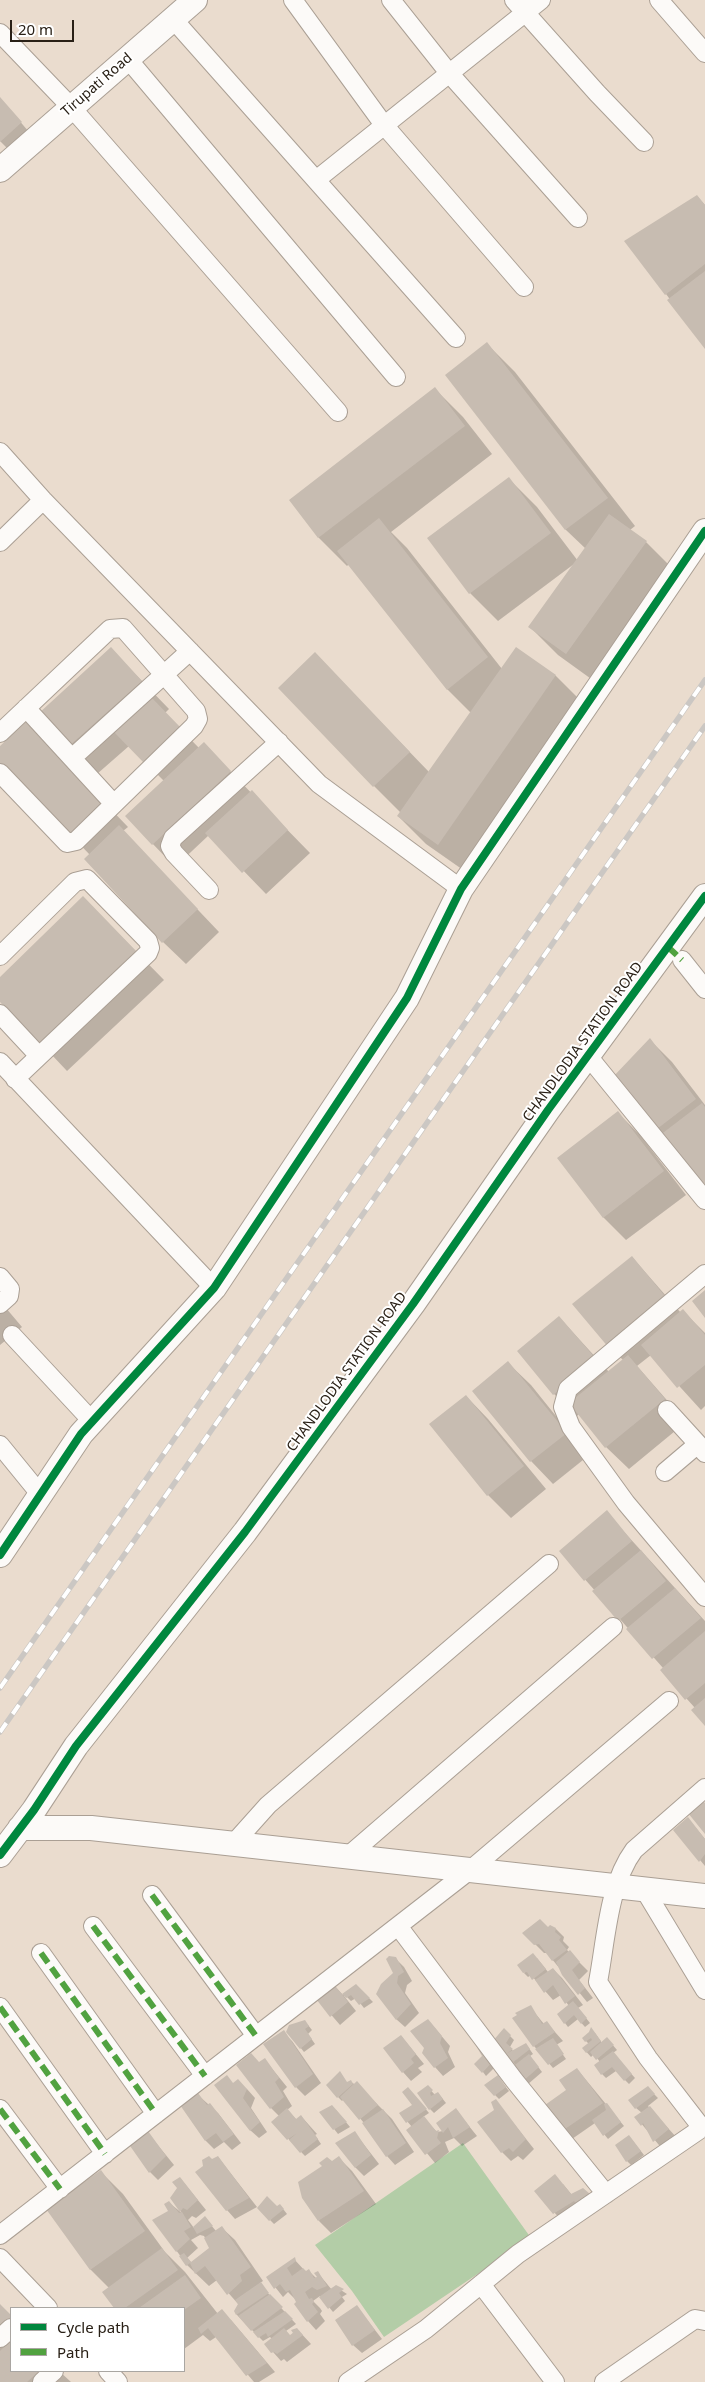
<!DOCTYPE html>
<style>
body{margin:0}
#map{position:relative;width:705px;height:2382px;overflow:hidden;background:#eadcce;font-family:"Noto Sans",sans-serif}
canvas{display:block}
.legend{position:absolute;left:10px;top:2307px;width:175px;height:65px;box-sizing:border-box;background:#fff;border:1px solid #a9a6a2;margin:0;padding:6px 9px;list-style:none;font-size:15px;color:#292016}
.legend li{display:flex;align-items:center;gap:10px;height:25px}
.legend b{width:25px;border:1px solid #a9a6a2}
.scale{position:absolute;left:10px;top:20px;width:64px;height:22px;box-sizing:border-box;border:2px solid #292016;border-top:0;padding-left:6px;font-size:15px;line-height:18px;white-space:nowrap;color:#292016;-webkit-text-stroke:4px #fff;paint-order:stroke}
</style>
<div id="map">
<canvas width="705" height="2382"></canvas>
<ul class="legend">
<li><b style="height:6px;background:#00873e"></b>Cycle path</li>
<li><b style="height:6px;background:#51a240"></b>Path</li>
</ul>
<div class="scale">20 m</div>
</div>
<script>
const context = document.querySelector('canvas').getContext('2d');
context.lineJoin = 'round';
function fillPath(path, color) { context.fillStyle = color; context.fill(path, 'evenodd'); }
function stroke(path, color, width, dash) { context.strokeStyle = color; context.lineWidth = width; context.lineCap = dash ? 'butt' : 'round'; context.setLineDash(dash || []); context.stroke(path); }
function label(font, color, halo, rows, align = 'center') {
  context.font = font + ' "Noto Sans",sans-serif'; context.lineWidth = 4; context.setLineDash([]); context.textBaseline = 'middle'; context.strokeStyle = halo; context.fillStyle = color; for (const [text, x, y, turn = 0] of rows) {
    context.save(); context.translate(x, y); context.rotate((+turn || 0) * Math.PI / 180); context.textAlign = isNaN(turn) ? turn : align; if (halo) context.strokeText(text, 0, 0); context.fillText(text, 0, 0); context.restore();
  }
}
const green = new Path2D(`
 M463,2143L531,2238L384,2337L352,2291L315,2245Z`);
const shadow = new Path2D(`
 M0,98L29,132L9,150L0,141Z
 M697,196L705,205V347L666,294Z
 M487,344L515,372L635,526L630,530L646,542L674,570L594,681L558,655L530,627L574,564L498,621L470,593L509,479L537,507L578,561L586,549L566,530L446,375Z
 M435,389L463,417L492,454L391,532L407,548L502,669L516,648L556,676L584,704L466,872L426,844L398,816L401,813L374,786L342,682L429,772L471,713L447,689L349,564L347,566L319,538L290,500Z
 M111,649L169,709L165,713L199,748L226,767L310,853L266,894L209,835L175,867L126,816L164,781L129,746L97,774L69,746Z
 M49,745L128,827L123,831L219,932L186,964L163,942L90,855L0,761V748Z
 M110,925L164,980L67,1071L0,1000V978Z
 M650,1040L672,1062L705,1105V1193L654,1131Z
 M618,1113L640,1135L686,1195L626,1240L604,1218L558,1158Z
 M632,1257L681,1313L683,1311L705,1333V1406L701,1410L651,1355L637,1366L686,1422L629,1469L606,1447L579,1414L577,1416L554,1394L559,1317L609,1372L623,1360L610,1347Z
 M0,1301L22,1327L0,1345Z
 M508,1363L531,1385L588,1456L553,1484L531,1461L473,1391Z
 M466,1396L488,1419L546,1489L511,1518L488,1495L431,1424Z
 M606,1512L705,1621V1724L695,1708L661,1670L663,1668L560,1551Z
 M696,1828L705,1839V1866L675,1830Z
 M556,1929L564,1937L563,1941L569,1947L567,1950L588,1971L579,1980L593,1998L587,2002L547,1953H544L524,1933Z
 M395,1958L404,1967L412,1981L407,1985L405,1993L419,2013L405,2027L396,2019Z
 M537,1958L548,1972L553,1969L562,1978L583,2005L578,2008L590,2023L585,2027L578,2019L568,2027L565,2023L569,2006L561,1995L553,2000L531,1975L528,1977L524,1973Z
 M332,1983L343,1995L356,1985L373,2002L364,2008L356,1998L351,2001L345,1995L344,1996L356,2011L340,2025L315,1996Z
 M530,2007L544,2024L547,2023L563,2041L556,2045L566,2059L553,2068L534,2046Z
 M428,2020L450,2046L448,2052L455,2067L443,2076L435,2067Z
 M308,2025L312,2030L308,2034L315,2044L304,2052L288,2032Z
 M504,2030L514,2040L510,2047L513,2051L526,2044L533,2054L530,2056L542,2072L527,2085L516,2066L510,2058L507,2060L493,2042Z
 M283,2032L292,2041L321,2083L305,2096L296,2087Z
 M595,2033L602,2043H611L617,2050L613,2053L635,2078L629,2084L616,2071L606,2078L602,2074L600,2062L594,2054L591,2057L583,2048L589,2044L584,2039Z
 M401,2036L424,2064L418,2068L422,2072L411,2081L403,2072Z
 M484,2057L499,2063L486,2076L483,2072Z
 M265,2060L287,2087L283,2091L292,2106L287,2110L297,2120L301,2116L317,2134L315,2135L321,2144L305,2156L272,2122L279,2116L271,2108L260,2064Z
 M577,2069L624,2126L608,2139L595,2123L572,2139L563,2131L567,2090Z
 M350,2081L365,2092L392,2119L414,2152L395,2165L387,2156L364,2123L344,2099L342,2101L338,2097Z
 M501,2081L509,2091L499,2099L495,2095Z
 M234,2084L247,2089L255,2098L251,2108L267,2132L259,2138L250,2130Z
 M427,2086L435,2095L438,2093L446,2103L434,2113L430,2109Z
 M648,2088L658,2098L648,2106L677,2138L663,2150L636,2117L642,2113L636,2108Z
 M412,2093L429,2113L423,2117L437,2132L443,2131L456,2110L477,2136L462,2146L454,2138L445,2142L449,2152L435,2163L408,2130L412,2127L401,2114L414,2105Z
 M198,2095L218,2113L241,2143L232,2150L224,2142L214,2149L206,2141L182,2106Z
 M496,2101L534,2149L523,2160L518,2156L511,2161L502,2152L495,2110Z
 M336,2110L350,2127L338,2134L321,2112Z
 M148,2133L174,2165L158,2180L150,2172Z
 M355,2133L379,2164L364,2176L355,2167Z
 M629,2136L644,2155L631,2165L627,2161Z
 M218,2157L257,2207L235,2219L227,2210L205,2167Z
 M339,2158L352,2171L376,2204L331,2233L319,2221L332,2162Z
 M101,2172L123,2194L165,2252L185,2272L218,2314L231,2320L275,2372L259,2382H254L216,2337L210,2341L203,2335L184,2349V2308H116L104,2292L109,2288L91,2270L48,2209Z
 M180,2178L206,2210L196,2218L192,2216L188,2220L194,2228L205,2218L216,2231L222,2228L235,2240L263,2281L260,2283L271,2297L296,2324L286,2331L290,2336L297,2329L311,2344L287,2362L284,2359L281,2361L266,2344L272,2339L270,2337L263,2341L237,2315L235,2311L239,2305L217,2280L209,2286L187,2265L154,2220L170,2211L168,2202L182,2213L171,2198L178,2188ZM200,2235L204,2236L211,2249L192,2263L187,2258L198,2248L191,2240Z
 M563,2184L572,2195L583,2190L589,2195L563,2222L535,2191Z
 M280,2205L287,2214L274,2224L270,2220Z
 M294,2259L306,2272L309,2271L320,2282L318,2273L332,2290L336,2287L347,2294L342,2297L345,2301L333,2312L320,2296L313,2301L320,2308L322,2311L320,2314L325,2321L316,2330L308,2321L298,2302L288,2292L283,2297L268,2278Z
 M0,2305L11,2316V2371H59L71,2382H0Z
 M357,2307L382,2339L362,2353L353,2345Z`);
const building = new Path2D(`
 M0,97L22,122L0,142Z
 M697,195L705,205V264L665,295L624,241Z
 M705,271V349L667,300Z
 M487,342L608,498L565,530L445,375Z
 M435,387L465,426L318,538L289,500Z
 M509,477L551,533L469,594L427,538Z
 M609,514L647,541L566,654L528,627Z
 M379,518L488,657L447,690L337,551Z
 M111,647L142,681L68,747L38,714Z
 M516,647L556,675L438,845L397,816Z
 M315,652L410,752L373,787L278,688Z
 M150,696L182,729L145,764L114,732Z
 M27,721L106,804L70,838L0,763V746Z
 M204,742L231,771L152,845L125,816Z
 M252,790L288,830L242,873L205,833Z
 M119,825L198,909L162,943L84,859Z
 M83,896L137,952L38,1044L0,1002V977Z
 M650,1038L696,1099L653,1132L612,1078Z
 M702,1103L705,1107V1188L659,1136Z
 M618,1111L664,1171L603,1218L557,1158Z
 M632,1256L668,1300L609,1348L572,1304Z
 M705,1290V1318L692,1301Z
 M683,1309L705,1335V1365L677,1388L641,1345Z
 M559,1316L596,1359L553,1395L517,1351Z
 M628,1355L665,1399L605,1448L569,1403Z
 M508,1361L567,1433L530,1462L472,1391Z
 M466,1395L524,1466L487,1496L429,1424Z
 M607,1510L632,1541L584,1581L559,1551Z
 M641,1550L666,1581L618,1621L592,1591Z
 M675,1588L701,1618L652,1659L626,1629Z
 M705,1631V1683L685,1700L660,1670Z
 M705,1698V1726L691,1710Z
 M703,1801L705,1803V1834L688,1813Z
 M688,1817L705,1839V1854L699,1862L673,1830Z
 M540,1919L548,1927L550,1925L556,1928L555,1932L561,1937L559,1940L567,1950L552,1961L539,1944L534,1945L522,1933Z
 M570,1950L580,1962L572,1970L585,1988L578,1995L562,1975L556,1962Z
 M533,1953L546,1969L532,1980L527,1972L523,1973L517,1965Z
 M389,1956L396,1957L404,1972L398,1976L397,1983L411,2004L396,2020L376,1994L381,1984L393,1973L386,1959Z
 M553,1968L575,1996L565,2004L553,1985L544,1993L535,1980Z
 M332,1982L348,2002L330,2017L313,1995Z
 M356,1984L370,1998L359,2005L351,1995L346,1998L342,1994Z
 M573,2001L587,2018L581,2024L574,2015L564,2024L557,2014Z
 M531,2005L542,2024L547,2021L555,2032L533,2047L512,2018L517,2015L515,2013Z
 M428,2019L442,2036L440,2043L448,2058L434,2068L422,2053L424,2048L410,2031Z
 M305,2020L309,2026L305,2029L312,2039L300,2049L286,2032L289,2025Z
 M591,2027L601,2041L586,2053L582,2048L592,2040L591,2038L585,2042L582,2038L589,2032Z
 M504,2028L511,2035L506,2043L513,2049L502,2057L492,2042Z
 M284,2030L313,2074L295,2088L263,2044Z
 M401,2035L416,2054L411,2059L414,2063L402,2073L383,2048Z
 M607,2037L614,2045L596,2060L590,2052Z
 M553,2038L564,2054L548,2065L535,2049Z
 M482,2040L496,2058L482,2073L474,2064L482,2056L475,2044Z
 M526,2043L530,2049L512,2063L506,2054Z
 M613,2051L632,2074L624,2081L612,2067L601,2075L594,2065Z
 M251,2053L259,2062L265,2058L279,2078L275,2082L284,2097L270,2109L236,2065Z
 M529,2054L539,2067L522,2082L511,2068Z
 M577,2068L603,2103L562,2131L545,2105L566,2090L559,2080Z
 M340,2071L347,2082L351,2080L353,2084L337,2098L326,2085Z
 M227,2075L233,2083L238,2079L247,2089L243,2098L260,2122L250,2131L214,2085Z
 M498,2075L506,2087L494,2096L484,2085Z
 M357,2081L378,2105L359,2120L340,2097Z
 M428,2085L433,2090L430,2093L431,2096L438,2092L443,2099L429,2110L417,2093Z
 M648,2086L655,2094L635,2109L628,2100Z
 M408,2087L427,2109L406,2123L399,2113L412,2105L402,2092Z
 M198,2093L207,2105L210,2103L234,2134L223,2142L216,2133L205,2141L180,2105Z
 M496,2099L526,2139L513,2152L509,2148L501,2153L477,2122L494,2110L491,2102Z
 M607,2103L621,2122L603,2136L592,2120L606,2110L604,2104Z
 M332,2105L347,2122L333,2130L319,2112Z
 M650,2106L669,2129L653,2142L643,2123L641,2126L634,2117Z
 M287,2108L296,2119L301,2115L318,2139L300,2153L289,2140L297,2133L287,2140L271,2122Z
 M456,2108L470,2127L453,2138L448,2127L443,2133L436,2123Z
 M383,2109L406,2143L386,2157L362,2123Z
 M424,2116L436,2131L439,2130L437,2138L441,2143L425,2155L406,2130Z
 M148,2131L166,2156L149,2173L128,2143Z
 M355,2131L371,2155L355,2168L335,2143Z
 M629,2135L641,2151L626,2162L615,2145Z
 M209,2156L212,2159L218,2156L249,2198L226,2211L195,2172L203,2166L202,2160Z
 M339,2156L364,2191L318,2221L302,2198L298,2182L322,2166L319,2163L327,2157L332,2161Z
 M101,2170L145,2231L90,2270L46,2209Z
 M555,2174L571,2194L583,2188L590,2194L577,2204L574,2201L553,2214L534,2191Z
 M180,2177L198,2200L187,2210L183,2208L180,2212L170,2198L177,2188L172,2182Z
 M267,2196L277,2206L280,2204L284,2209L269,2221L257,2208Z
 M169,2201L179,2213L182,2212L191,2227L184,2231L190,2239L176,2252L152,2220L168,2211L164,2204Z
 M205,2216L213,2226L197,2234L193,2227Z
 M222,2226L251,2267L240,2275L242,2281L227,2295L205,2266L195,2274L190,2263L186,2266L179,2256L184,2253L191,2262L209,2248L204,2238Z
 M162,2248L178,2270L125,2308H114L102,2292Z
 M295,2257L296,2261L287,2268L292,2276L303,2268L306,2271L309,2269L314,2278L317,2277L314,2273L318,2271L327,2286L317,2290L312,2287L305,2292L309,2299L312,2298L314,2302L312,2304L318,2312L307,2322L294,2304L296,2302L290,2290L286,2292L280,2284L274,2289L266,2277Z
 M185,2275L201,2298L184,2310V2308H139Z
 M261,2282L269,2293L236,2315L234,2311L238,2304L235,2300Z
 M336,2285L344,2289L339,2293L342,2297L328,2309L319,2297Z
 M270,2294L283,2307L251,2331L238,2316Z
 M0,2304L11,2315V2318L0,2329Z
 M357,2305L375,2330L352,2346L335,2320Z
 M222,2309L267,2363L246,2376L208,2328L201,2334L198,2328Z
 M285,2311L293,2319L268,2337L266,2333L258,2338L253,2332Z
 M284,2328L290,2335L293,2333L291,2330L297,2328L303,2335L277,2354L274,2352L271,2353L264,2344Z
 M11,2340V2371H39L27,2382H0V2351Z`);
const street = new Path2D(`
 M293,0L384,125L524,287
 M391,0L449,73L578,218
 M514,0L597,93L644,142
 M659,0L705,53
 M173,19L456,338
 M0,33L72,108L338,412
 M127,58L396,377
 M316,180L541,0
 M0,452L43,500L319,784L461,889
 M0,542L43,500
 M26,708L114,804
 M0,733L110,629L123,628L196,711L198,719L194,726L76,841L67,843L0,773
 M72,758L190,651
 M209,890L174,853L170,846L173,838L279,742
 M0,956L75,882L87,879L148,941L150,948L148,953L15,1079
 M682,960L705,989
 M0,1014L39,1056
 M588,1056L705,1200
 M0,1062L214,1288
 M705,1274L568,1389L563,1407L571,1427L626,1503L705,1597
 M0,1277L10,1289L9,1296L0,1304
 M12,1335L92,1421
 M667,1410L698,1444
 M0,1445L40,1494
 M665,1472L698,1444L705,1453
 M234,1843L268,1805L549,1564
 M348,1856L613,1627
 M644,1889L705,1990
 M152,1895L256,2036
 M93,1926L205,2076
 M398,1926L514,2080L606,2194
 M41,1953L156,2114
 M0,2007L105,2154
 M0,2109L60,2189
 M702,2128L648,2058L598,1982C606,1941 608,1885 634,1850L705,1788
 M0,2235L470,1870L669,1701
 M0,2258L48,2308
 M481,2284L555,2382
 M0,2338L11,2328
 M108,2371L118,2382
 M42,2382L54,2371
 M348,2382L426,2329L518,2254L705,2126
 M604,2382L695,2319L705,2321`);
const secondary = new Path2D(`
 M0,170L195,0
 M0,1555L81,1434L214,1288L407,998L461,889L705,531
 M20,1828H91L705,1896
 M0,1855L34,1810L76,1746L245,1532L413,1304L548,1110L705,896`);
const rail = new Path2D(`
 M0,1688L705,680
 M0,1732L705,726`);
const quiet = new Path2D(`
 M668,947L682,960
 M152,1895L256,2036
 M93,1926L205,2076
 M41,1953L156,2114
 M0,2007L105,2154
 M0,2109L60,2189`);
const cycleway = new Path2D(`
 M0,1555L81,1434L214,1288L407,998L461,889L705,531
 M0,1855L34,1810L76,1746L245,1532L413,1304L548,1110L705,896`);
const streetNames = [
 ["Tirupati Road",97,85,-41],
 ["CHANDLODIA STATION ROAD",583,1042,-54],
 ["CHANDLODIA STATION ROAD",347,1372,-54]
];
fillPath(green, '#b3cda7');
fillPath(shadow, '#0003');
fillPath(building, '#c7bcb1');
stroke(street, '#aa9f94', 20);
stroke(secondary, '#aa9f94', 26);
stroke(street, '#fcfaf8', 18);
stroke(secondary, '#fcfaf8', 24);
stroke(rail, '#cbc7c3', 5.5);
stroke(rail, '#fff', 4, [11]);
stroke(quiet, '#51a240', 6, [12, 6]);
stroke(cycleway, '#00873e', 8);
label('14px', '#292016', '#fff', streetNames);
</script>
